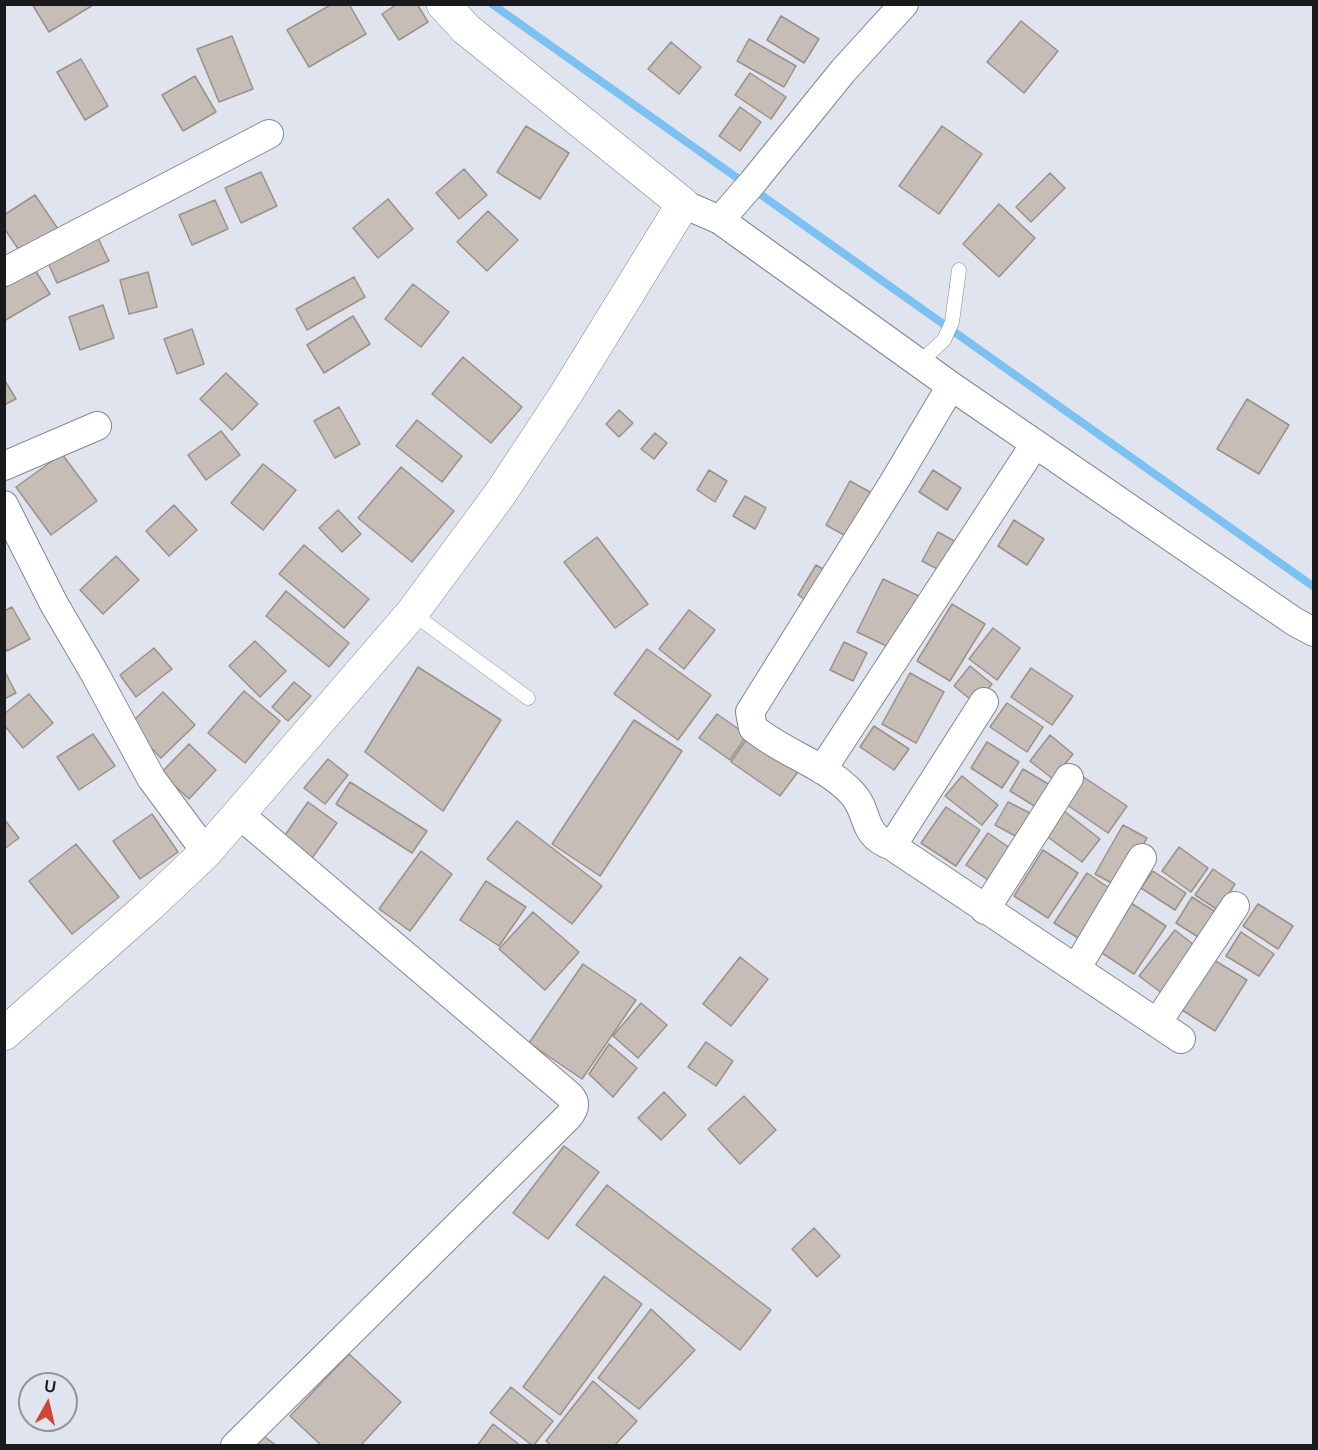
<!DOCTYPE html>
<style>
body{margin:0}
#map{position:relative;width:1318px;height:1450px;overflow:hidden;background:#e0e4ee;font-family:Lato,sans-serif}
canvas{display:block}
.frame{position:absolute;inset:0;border:6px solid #181a1d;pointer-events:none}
.north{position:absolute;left:18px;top:1372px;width:60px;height:60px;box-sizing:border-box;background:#e0e4ee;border:2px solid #90939a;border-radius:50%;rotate:8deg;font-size:16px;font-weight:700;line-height:24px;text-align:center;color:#181a1d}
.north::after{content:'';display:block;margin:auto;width:21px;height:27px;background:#d04337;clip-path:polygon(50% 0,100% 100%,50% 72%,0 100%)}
</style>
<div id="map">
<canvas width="1318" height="1450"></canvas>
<div class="frame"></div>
<div class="north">U</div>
</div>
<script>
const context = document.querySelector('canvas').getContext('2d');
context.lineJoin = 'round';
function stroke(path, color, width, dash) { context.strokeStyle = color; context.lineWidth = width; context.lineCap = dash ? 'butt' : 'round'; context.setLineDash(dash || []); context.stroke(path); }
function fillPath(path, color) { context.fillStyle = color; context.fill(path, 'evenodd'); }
const stream = new Path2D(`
 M492,4L1314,587`);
const building = new Path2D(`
 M32,4H93V5L49,32Z
 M332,4H349L366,34L309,67L287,30Z
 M397,4H417L428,22L399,40L382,14Z
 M781,16L819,39L804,63L767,40Z
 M1021,21L1058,51L1024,93L987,62Z
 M232,36L253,89L219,102L197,49Z
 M749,39L796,66L784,87L737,61Z
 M671,42L701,67L679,94L648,69Z
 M81,59L108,106L85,120L57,72Z
 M750,73L786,97L771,119L735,95Z
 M195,76L216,112L183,131L162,95Z
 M740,107L761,122L740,151L719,136Z
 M526,126L569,153L540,199L497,172Z
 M942,126L982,154L939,214L899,186Z
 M464,169L487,195L459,219L436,193Z
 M261,172L277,206L241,223L225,188Z
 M1050,173L1065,188L1031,222L1016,207Z
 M35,195L62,235L25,259L4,228V215Z
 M388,199L413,229L378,258L353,228Z
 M215,200L228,229L192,245L179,215Z
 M999,204L1035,238L999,277L963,244Z
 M488,211L518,240L487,271L457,242Z
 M97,236L109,261L57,283L46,258Z
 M35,270L50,294L4,321V288Z
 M148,272L157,307L129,314L120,280Z
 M354,277L365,297L307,330L296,309Z
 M413,284L449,312L421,347L385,319Z
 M103,305L114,338L80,350L69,317Z
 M353,316L370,344L324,373L307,345Z
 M192,329L204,364L177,374L164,339Z
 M463,357L522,407L491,443L432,394Z
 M226,373L258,404L232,430L200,399Z
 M4,379L16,399L4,405Z
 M1247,399L1289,425L1259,474L1217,449Z
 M339,407L360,444L335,458L314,421Z
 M619,410L633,423L619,437L606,424Z
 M417,420L462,456L442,482L396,446Z
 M221,431L240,455L206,480L188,455Z
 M655,433L667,443L654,459L641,449Z
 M62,454L97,501L51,535L16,487Z
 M263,464L296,490L263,530L231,503Z
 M401,467L454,511L412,562L358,518Z
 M709,470L727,481L715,502L697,490Z
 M933,470L961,488L947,510L919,492Z
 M850,481L879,497L855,541L826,525Z
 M745,496L766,508L755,529L733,516Z
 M174,505L197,530L169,556L146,531Z
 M338,510L361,534L342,552L319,528Z
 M1014,520L1044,539L1027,565L998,546Z
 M938,532L965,547L949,575L922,561Z
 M597,537L648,604L615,628L564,562Z
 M304,545L369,599L344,628L279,574Z
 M116,556L139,580L103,614L80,590Z
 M816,565L832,574L813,605L798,595Z
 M883,579L921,597L895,650L857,632Z
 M286,591L349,643L329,667L266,616Z
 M952,604L985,624L950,681L917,661Z
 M12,607L30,639L7,651L4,647V611Z
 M689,610L715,630L684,669L659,649Z
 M993,628L1020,648L997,680L969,659Z
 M255,641L286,671L260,697L229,666Z
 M844,642L867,653L853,681L830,670Z
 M154,648L172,669L136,697L120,675Z
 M647,649L711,695L678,740L614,694Z
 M970,666L992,684L976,704L954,686Z
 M418,667L501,720L443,811L365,752Z
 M1031,668L1073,696L1052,725L1011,697Z
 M4,670L16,693L4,699Z
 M910,673L944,692L916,743L882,724Z
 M294,682L311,696L288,721L272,707Z
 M244,691L280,721L245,763L208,733Z
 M163,692L195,725L161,758L129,725Z
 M29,694L53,723L23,748L4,725V714Z
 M1007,703L1043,727L1027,752L990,727Z
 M717,714L747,735L730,760L699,738Z
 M634,720L682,751L600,876L552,844Z
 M874,726L909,749L894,770L860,747Z
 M93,734L115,766L79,790L57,757Z
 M750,734L800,769L780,796L731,762Z
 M1050,735L1073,754L1053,779L1030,761Z
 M987,742L1019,762L1002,788L971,768Z
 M189,744L216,770L189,799L161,773Z
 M328,759L348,775L325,804L304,788Z
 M1023,769L1050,785L1036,807L1010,791Z
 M962,776L998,805L982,825L945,796Z
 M1082,776L1127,806L1108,833L1063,802Z
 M350,782L427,831L412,853L336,804Z
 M308,802L337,823L312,858L283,838Z
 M1008,802L1036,816L1023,840L995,825Z
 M946,807L980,830L956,866L921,843Z
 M1064,811L1100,839L1082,862L1045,835Z
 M152,814L178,852L140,879L113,841Z
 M4,819L19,838L4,849Z
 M517,821L602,886L572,924L487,859Z
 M1123,825L1147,838L1119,887L1095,874Z
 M988,833L1013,850L991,882L966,865Z
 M76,844L119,897L72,934L29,881Z
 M1179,847L1208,868L1191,892L1162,871Z
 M1043,850L1078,873L1048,918L1014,896Z
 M421,851L452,874L410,931L379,909Z
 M1213,869L1235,884L1218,910L1195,895Z
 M1153,871L1186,893L1175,910L1141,888Z
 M1087,873L1115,892L1083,941L1054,923Z
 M486,881L526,907L499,946L460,920Z
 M1192,897L1222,916L1206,942L1176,923Z
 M1128,901L1166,926L1134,974L1096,949Z
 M1258,904L1293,926L1278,949L1243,926Z
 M533,912L579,952L545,990L499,949Z
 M1175,930L1203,952L1167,997L1139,976Z
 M1241,932L1274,954L1259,976L1226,956Z
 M740,957L768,979L731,1026L703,1004Z
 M1214,960L1247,980L1215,1031L1182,1010Z
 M583,964L636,1000L582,1079L529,1043Z
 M641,1003L667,1025L638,1058L613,1036Z
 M706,1042L733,1061L716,1086L688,1067Z
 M609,1044L637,1068L613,1097L589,1074Z
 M664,1092L686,1115L661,1140L638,1118Z
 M744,1096L776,1130L740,1164L708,1129Z
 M564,1146L599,1172L548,1239L513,1213Z
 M607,1185L771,1310L740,1350L576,1225Z
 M814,1228L840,1256L817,1277L792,1249Z
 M604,1276L642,1304L560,1415L523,1387Z
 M651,1309L695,1350L639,1409L598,1378Z
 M349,1354L401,1402L360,1446H322L290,1416Z
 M593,1381L637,1421L614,1446H552L546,1441Z
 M511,1387L553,1421L533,1446L490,1413Z
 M493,1424L521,1446H477Z
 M261,1434L277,1446H253Z`);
const service = new Path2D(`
 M920,362L944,340L952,322L959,270
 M412,613L528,698`);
const minor = new Path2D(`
 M683,204L720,220L951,386L1295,622L1314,632
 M720,220L753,182L843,71L904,4
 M4,272L269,134
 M951,386L894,482L750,712L753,728C783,753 824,764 851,792C871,812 859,834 892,846L1181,1039
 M4,466L97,426
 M4,505L54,604L95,674L151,778L206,852
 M822,770L1035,444
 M892,846L984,702
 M985,910L1069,778
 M1076,969L1142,858
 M1157,1023L1235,906
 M235,1446L568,1117C574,1110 577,1104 570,1096L239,814`);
const tertiary = new Path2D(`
 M4,1034L150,905L206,852L412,613L500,494L566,394L683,204L466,29L443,4`);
stroke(stream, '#7dc0f2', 8);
fillPath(building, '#c6beb6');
stroke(building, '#9a928a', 1.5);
stroke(service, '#82868f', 15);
stroke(minor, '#82868f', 30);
stroke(tertiary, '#82868f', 34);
stroke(service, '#fff', 14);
stroke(minor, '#fff', 28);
stroke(tertiary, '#fff', 33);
</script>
